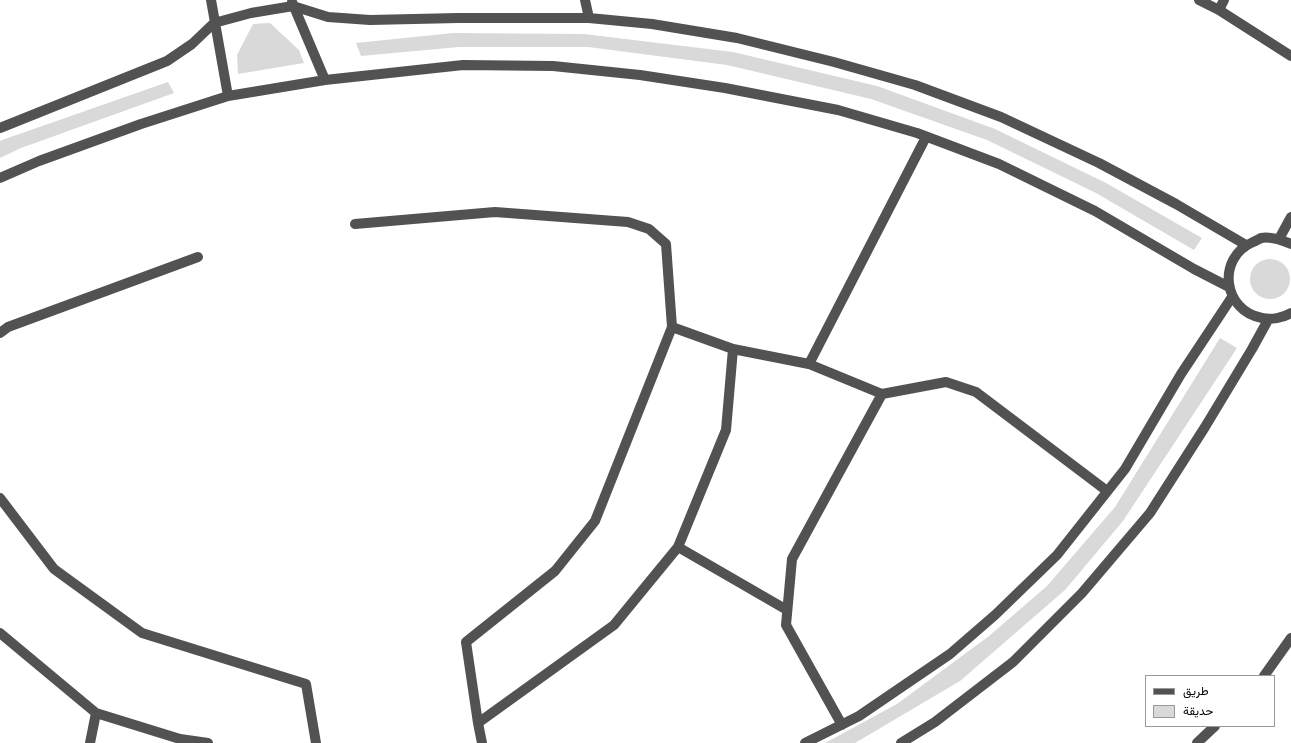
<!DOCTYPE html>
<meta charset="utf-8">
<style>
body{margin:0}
#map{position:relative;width:1291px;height:743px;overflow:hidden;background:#fff;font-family:Manrope,Vazirmatn,sans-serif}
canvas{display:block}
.legend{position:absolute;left:1145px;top:675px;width:130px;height:52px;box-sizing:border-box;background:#fff;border:1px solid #999;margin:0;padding:5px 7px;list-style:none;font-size:12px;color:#000}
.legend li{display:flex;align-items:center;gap:8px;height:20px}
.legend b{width:20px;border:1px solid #999}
</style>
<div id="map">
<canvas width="1291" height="743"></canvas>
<ul class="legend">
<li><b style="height:5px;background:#525252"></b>طريق</li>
<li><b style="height:11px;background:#d9d9d9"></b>حديقة</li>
</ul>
</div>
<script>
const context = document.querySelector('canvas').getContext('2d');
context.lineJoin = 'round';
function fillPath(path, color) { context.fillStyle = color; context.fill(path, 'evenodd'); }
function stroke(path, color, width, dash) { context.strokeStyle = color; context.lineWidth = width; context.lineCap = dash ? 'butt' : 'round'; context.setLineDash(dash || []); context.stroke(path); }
const green = new Path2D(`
 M270,23L299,50L304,63L238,74L237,55L253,24Z
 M453,33L584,34L733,52L877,86L995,129L1106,183L1202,238L1194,250L1096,193L987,140L871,99L727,65L588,47H459L361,56L356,43Z
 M168,82L174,93L21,148L0,158V141L5,139Z
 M1250 279a20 20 0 1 1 40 0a20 20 0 1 1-40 0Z
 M1220,338L1237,348L1123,521L1065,590L960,681L855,743H825L897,704L989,636L1047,586L1115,507Z`);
const minor = new Path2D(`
 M211,0L228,96
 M585,0L589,18
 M1199,0L1219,10L1291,56
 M292,2L325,80
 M1219,10L1224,0
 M0,128L167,61L192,44L214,23L251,13L293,6L328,17L370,20L458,18H589L652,24L737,38L834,62L915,85L1001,117L1099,163L1176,204L1246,245
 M0,178L39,161L141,124L228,96L325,80L463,65L553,66L640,75L725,88L838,110L917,133L999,164L1095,211L1194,269L1229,287
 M355,224L495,212L628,222L649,229L666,244L672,327L595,521L555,571L466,642L478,723L482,743
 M1279,239L1291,217
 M1291,244C1282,240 1271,236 1261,238C1259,239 1256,241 1253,242C1216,258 1223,311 1262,318C1271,320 1283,318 1291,313
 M672,327L733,349L809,364L882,394L946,382L976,392L1107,491
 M0,333L8,327L198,257
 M809,364L926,137
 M0,498L54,569L142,633L306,684L316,743
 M678,547L787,610
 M0,633L96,713L180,739L208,743
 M1264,676L1291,638
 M478,723L614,625L678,547L726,430L733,349
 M842,725L786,625L792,559L882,394
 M90,743L96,713
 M805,743L859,716L950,654L995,615L1057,555L1125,469L1181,374L1232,297
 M901,743L935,722L1013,662L1082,593L1150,513L1205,427L1252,349L1268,320
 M1197,743L1215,726`);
fillPath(green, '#d9d9d9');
stroke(minor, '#525252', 10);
</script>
